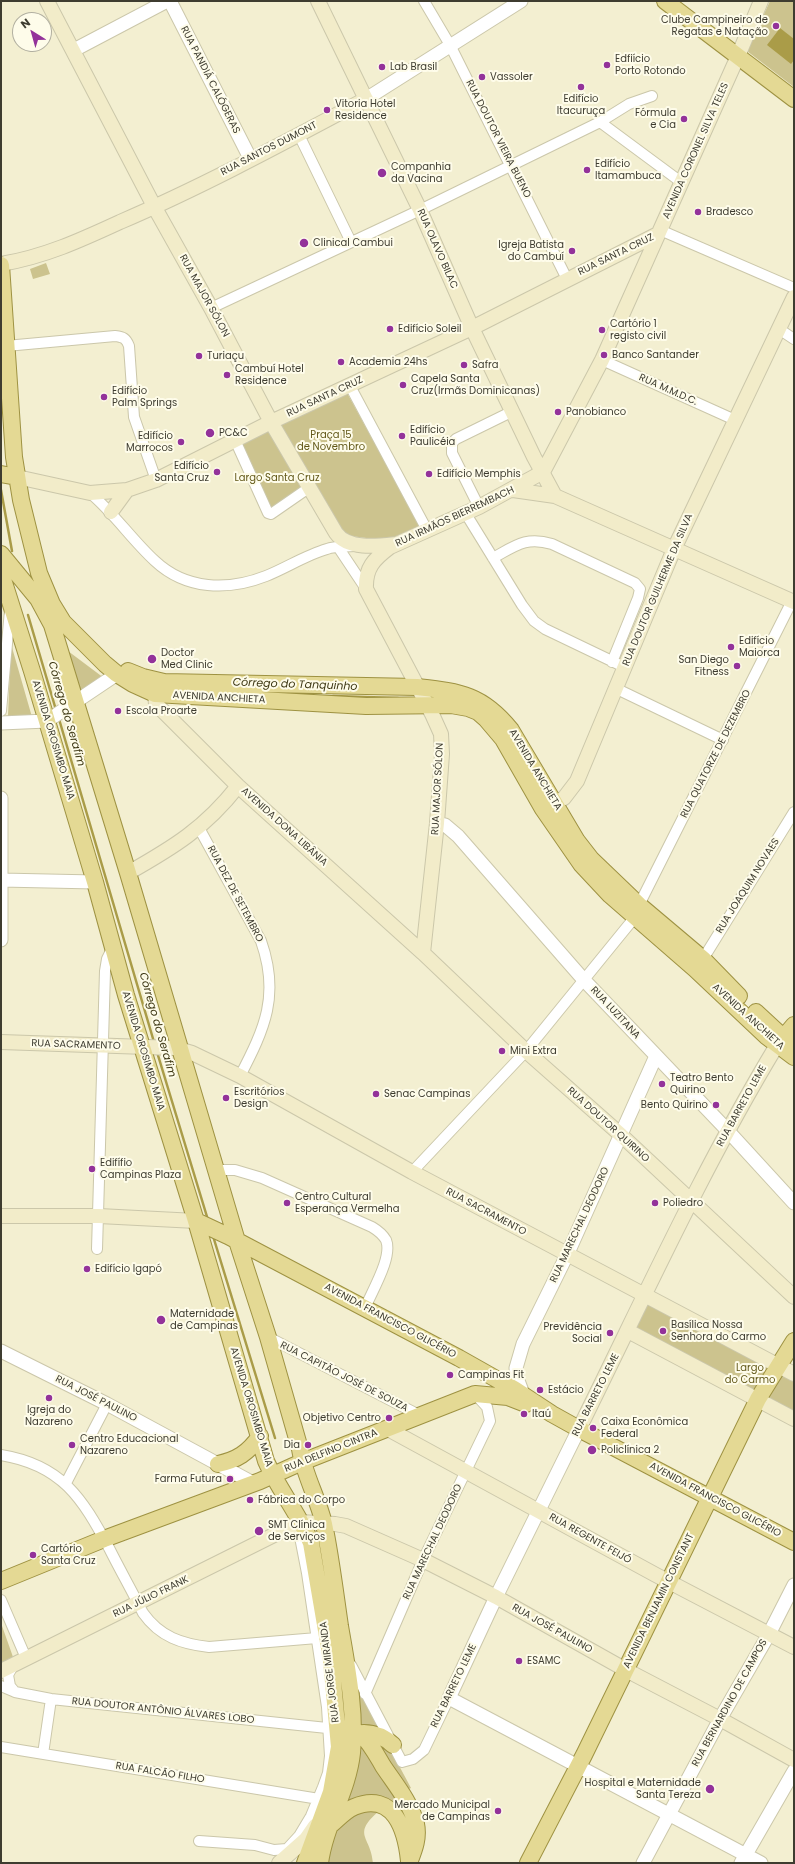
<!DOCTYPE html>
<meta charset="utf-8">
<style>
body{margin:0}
#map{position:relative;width:795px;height:1864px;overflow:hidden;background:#f3efd1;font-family:Poppins,sans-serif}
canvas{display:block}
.frame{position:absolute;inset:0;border:2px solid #3e3c30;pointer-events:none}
.north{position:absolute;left:12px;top:12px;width:40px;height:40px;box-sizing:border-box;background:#fefcea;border:1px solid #b1afa0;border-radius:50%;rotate:323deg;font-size:11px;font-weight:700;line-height:16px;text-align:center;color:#3e3c30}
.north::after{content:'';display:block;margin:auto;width:14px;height:18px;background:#93329a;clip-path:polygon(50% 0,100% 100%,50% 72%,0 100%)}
</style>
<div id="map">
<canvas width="795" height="1864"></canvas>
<div class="frame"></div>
<div class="north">N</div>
</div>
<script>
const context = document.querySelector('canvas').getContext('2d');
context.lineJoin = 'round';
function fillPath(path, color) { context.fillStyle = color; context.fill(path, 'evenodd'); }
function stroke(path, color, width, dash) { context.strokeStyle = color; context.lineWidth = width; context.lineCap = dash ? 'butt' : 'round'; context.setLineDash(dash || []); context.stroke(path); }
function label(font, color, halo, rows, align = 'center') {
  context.font = font + ' Poppins,sans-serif'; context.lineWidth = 4; context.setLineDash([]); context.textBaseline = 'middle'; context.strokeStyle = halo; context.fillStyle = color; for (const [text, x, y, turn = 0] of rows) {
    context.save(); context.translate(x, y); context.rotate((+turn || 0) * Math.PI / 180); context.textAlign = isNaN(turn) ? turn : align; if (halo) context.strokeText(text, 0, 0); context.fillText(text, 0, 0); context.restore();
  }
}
const green = new Path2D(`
 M770,1H794V87L747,51Z
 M46,263L50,274L33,279L30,269Z
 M346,391L420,526L389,541L343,535L278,424Z
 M272,422L310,488L267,516L234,441Z
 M11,644L32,717L8,716Z
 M68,651L104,678L81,695Z
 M643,1296L794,1375V1421L628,1331Z
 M1,1623L13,1657L1,1663Z
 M351,1676L411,1788L404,1791L357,1729Z
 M357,1739L404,1807L413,1830L389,1804H345Z
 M379,1811C351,1835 371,1836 373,1863H328C328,1845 338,1818 357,1812C363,1810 373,1811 379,1811Z`);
const water = new Path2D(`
 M780,28L794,39V60L791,64L767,45Z`);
const stream = new Path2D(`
 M1,490L12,551
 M28,615L56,710
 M333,696L398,698
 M59,719L154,1042
 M157,1052L208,1220
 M213,1236L275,1438`);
const minor = new Path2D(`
 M424,1L450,45L567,279
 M600,122L681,182
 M299,135L351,242
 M660,230L794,288
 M211,308L420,210L600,122L629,104L652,96
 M779,329L794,339
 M6,346L115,336C123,337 126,338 129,346L134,417L156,480
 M602,360L735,420
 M350,386L427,530
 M235,440L268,513L271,514L310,487
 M90,493C114,513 132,540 155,561C186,590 228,591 266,576C286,568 306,555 327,549C335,546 345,547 354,546
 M479,507L452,453V443L456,439L513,411
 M466,514L522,605L534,621L545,629L618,664
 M338,547L366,589
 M493,558C515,546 526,536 552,544L635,583L640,589L638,598L612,662
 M617,689L723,740
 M1,711L10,610
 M199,828L261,941C280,995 265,1028 240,1076
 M639,905L792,601
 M703,959L794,812
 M216,1170H235L262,1178L372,1227C377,1230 383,1235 386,1240C393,1257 372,1291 365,1308
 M412,1172L526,1051L635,917
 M97,1249L105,971L107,959L113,947
 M268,1337L421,1416
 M1,1455C62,1465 82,1498 109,1548C120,1570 132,1591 143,1613C160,1637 182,1644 209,1647L317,1638
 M66,1483L107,1404
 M1,1600L26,1658
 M14,1664L8,1675L10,1686L15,1692
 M351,1665L402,1762L413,1759L424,1750L449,1698
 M1,1686L15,1692L51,1699L327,1728
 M365,1694L423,1560L490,1421L487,1407L476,1395
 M1,1747L319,1799
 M43,1754L51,1699
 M199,1841L255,1845L274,1850L287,1849L299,1836L311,1816L323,1787L328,1773L330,1756L327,1707L307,1573L300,1537L301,1526`);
const tertiary = new Path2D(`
 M170,1L250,158
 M74,50L167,1
 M366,99L521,1
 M1,723L47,721L117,674
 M1,798V940
 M437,823L445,825L458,836L583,979L728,1131L794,1203
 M1,880L95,882
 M1,1351L107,1404L253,1483
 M523,1394L517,1378L516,1368L523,1344L567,1255L656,1056
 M579,1429L496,1597L449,1698L761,1863
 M643,1863L720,1719L769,1634L794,1585
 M741,1863L794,1771`);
const secondary = new Path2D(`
 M47,1L155,208L211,308L271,422L336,533C348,550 378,546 396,544
 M318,1L420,210L472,328L534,457L555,496
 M1,264C44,257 81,240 120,222C204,186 285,142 366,99
 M543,472L602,360L738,56L761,1
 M17,477L90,493L127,490L156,480L271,422L472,328L658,234
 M513,490L555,496L794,602
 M111,512L127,490
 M155,694L156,704L238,786L423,953L526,1051L621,1135L794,1297
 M546,808L564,798L577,781L674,549L794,297
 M128,873C174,847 205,828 238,786
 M423,953L437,823L442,754L441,734L432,714L366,589C365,568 374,559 390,547L479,507L543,472
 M1,1042L175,1048L192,1053L240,1076L412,1172L794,1374
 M1,1216H99L196,1221
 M628,1331L794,1419
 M388,1429L656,1575L794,1647
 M579,1429C643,1300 702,1169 777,1045
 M1,1671L300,1522L335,1524L346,1526L423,1560L496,1597L626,1670L720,1719L794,1760
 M279,1863L306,1839L315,1826`);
const primary = new Path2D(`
 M665,1L794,99
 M1,265L14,457L21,500L39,573L52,604L63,622L105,664L117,674L133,684L155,694L366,706L451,705L468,708L478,712L486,719L503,739L543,809L581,864L610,895L695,969L766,1036L794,1057
 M1,474L17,477
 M1,554L38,599L52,625L128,873L237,1241L268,1337L300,1449C304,1475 318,1498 324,1524C331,1558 335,1592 340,1626C347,1667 356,1711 352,1753C348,1791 325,1825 320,1863
 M1,573L32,671L95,882L126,995L196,1221L266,1461C279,1490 299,1514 311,1543L331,1660L339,1747L331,1792L305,1863
 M128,671L143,677L164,682L417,687C460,692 482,694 511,730L577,841L591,859L639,905L703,959L739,996
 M756,1012L783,1037L794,1042
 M778,1044L794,1025
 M196,1221L228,1236L459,1358L514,1389L552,1414L579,1429L794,1542
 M218,1464C237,1460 248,1453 260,1436
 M1,1581L104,1539L260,1481L302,1462L475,1394L508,1397L526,1404
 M360,1733C370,1742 376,1754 383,1766C395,1784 411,1803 416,1824C419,1838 414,1850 409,1863
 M355,1734C370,1731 382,1735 393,1745
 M332,1824C339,1818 346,1810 354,1807C394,1790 406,1831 409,1861
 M528,1863L584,1755L758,1399L794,1341`);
const markers = [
 [776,26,4,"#93329a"],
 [607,65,4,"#93329a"],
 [382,67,4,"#93329a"],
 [482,77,4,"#93329a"],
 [581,87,4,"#93329a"],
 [327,110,4,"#93329a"],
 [684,119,4,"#93329a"],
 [587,170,4,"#93329a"],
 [382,173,5,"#93329a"],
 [698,212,4,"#93329a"],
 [304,243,5,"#93329a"],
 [572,251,4,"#93329a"],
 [390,329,4,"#93329a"],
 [602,330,4,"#93329a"],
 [604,355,4,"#93329a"],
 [199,356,4,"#93329a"],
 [341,362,4,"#93329a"],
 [464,365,4,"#93329a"],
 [227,375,4,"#93329a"],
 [403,385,4,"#93329a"],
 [104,397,4,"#93329a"],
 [558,412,4,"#93329a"],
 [210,433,5,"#93329a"],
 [402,436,4,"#93329a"],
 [181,442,4,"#93329a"],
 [217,472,4,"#93329a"],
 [429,474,4,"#93329a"],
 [731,647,4,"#93329a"],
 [152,659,5,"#93329a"],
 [737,666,4,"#93329a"],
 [118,711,4,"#93329a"],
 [502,1051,4,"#93329a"],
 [662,1084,4,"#93329a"],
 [376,1094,4,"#93329a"],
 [226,1098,4,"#93329a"],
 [716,1105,4,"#93329a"],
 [92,1169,4,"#93329a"],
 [287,1203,4,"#93329a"],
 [655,1203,4,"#93329a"],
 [87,1269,4,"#93329a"],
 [161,1320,5,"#93329a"],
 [663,1331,4,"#93329a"],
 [610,1333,4,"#93329a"],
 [450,1375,4,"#93329a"],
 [540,1390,4,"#93329a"],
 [49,1398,4,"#93329a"],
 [524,1414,4,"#93329a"],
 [389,1418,4,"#93329a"],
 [593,1428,4,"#93329a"],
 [72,1445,4,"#93329a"],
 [308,1445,4,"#93329a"],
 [592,1450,5,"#93329a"],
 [230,1479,4,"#93329a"],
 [250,1500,4,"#93329a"],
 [259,1531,5,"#93329a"],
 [33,1555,4,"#93329a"],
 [519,1661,4,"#93329a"],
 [710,1789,5,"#93329a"],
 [498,1811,4,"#93329a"]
];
const poiNames = [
 ["Clube Campineiro de",768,20,"right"],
 ["Regatas e Natação",768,32,"right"],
 ["Edfiício",615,59],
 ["Porto Rotondo",615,71],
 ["Lab Brasil",390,67],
 ["Vassoler",490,77],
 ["Edifício",581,99,"center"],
 ["Itacuruça",581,111,"center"],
 ["Vitoria Hotel",335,104],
 ["Residence",335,116],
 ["Fórmula",676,113,"right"],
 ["e Cia",676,125,"right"],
 ["Edifício",595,164],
 ["Itamambuca",595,176],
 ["Companhia",391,167],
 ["da Vacina",391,179],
 ["Bradesco",706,212],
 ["Clinical Cambui",313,243],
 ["Igreja Batista",564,245,"right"],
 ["do Cambuí",564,257,"right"],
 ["Cartório 1",610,324],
 ["registo civil",610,336],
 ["Edifício Soleil",398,329],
 ["Banco Santander",612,355],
 ["Turiaçu",207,356],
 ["Academia 24hs",349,362],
 ["Safra",472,365],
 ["Cambuí Hotel",235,369],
 ["Residence",235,381],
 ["Capela Santa",411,379],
 ["Cruz(Irmãs Dominicanas)",411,391],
 ["Edifício",112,391],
 ["Palm Springs",112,403],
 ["Panobianco",566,412],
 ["Edifício",410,430],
 ["Paulicéia",410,442],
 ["PC&C",219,433],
 ["Edifício",173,436,"right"],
 ["Marrocos",173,448,"right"],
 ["Edifício",209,466,"right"],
 ["Santa Cruz",209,478,"right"],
 ["Edifício Memphis",437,474],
 ["Edifício",739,641],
 ["Maiorca",739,653],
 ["Doctor",161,653],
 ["Med Clinic",161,665],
 ["San Diego",729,660,"right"],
 ["Fitness",729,672,"right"],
 ["Escola Proarte",126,711],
 ["Mini Extra",510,1051],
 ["Teatro Bento",670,1078],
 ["Quirino",670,1090],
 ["Escritórios",234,1092],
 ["Design",234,1104],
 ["Senac Campinas",384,1094],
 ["Bento Quirino",708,1105,"right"],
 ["Edifífio",100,1163],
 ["Campinas Plaza",100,1175],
 ["Centro Cultural",295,1197],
 ["Esperança Vermelha",295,1209],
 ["Poliedro",663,1203],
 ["Edifício Igapó",95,1269],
 ["Maternidade",170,1314],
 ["de Campinas",170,1326],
 ["Basílica Nossa",671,1325],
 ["Senhora do Carmo",671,1337],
 ["Previdência",602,1327,"right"],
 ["Social",602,1339,"right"],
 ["Campinas Fit",458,1375],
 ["Estácio",548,1390],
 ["Igreja do",49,1410,"center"],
 ["Nazareno",49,1422,"center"],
 ["Itaú",532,1414],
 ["Objetivo Centro",381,1418,"right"],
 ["Caixa Econômica",601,1422],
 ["Federal",601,1434],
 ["Centro Educacional",80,1439],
 ["Nazareno",80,1451],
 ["Dia",300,1445,"right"],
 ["Policlínica 2",601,1450],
 ["Farma Futura",222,1479,"right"],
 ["Fábrica do Corpo",258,1500],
 ["SMT Clínica",268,1525],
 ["de Serviços",268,1537],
 ["Cartório",41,1549],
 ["Santa Cruz",41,1561],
 ["ESAMC",527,1661],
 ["Hospital e Maternidade",701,1783,"right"],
 ["Santa Tereza",701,1795,"right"],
 ["Mercado Municipal",490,1805,"right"],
 ["de Campinas",490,1817,"right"]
];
const streetNames = [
 ["RUA PANDIÁ CALÓGERAS",210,80,63],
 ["RUA DOUTOR VIEIRA BUENO",498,139,63],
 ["RUA SANTOS DUMONT",269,149,-27],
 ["AVENIDA CORONEL SILVA TELES",696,151,-66],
 ["RUA OLAVO BILAC",437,249,66],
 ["RUA SANTA CRUZ",616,255,-26],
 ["RUA MAJOR SÓLON",204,296,61],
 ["RUA M.M.D.C.",668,390,24],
 ["RUA SANTA CRUZ",325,397,-25],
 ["RUA IRMÃOS BIERREMBACH",455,517,-25],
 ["RUA DOUTOR GUILHERME DA SILVA",658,590,-67],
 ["AVENIDA ANCHIETA",219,698,3],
 ["AVENIDA OROSIMBO MAIA",53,740,73],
 ["RUA QUATORZE DE DEZEMBRO",716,754,-63],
 ["AVENIDA ANCHIETA",535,770,59],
 ["RUA MAJOR SÓLON",438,789,-87],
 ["AVENIDA DONA LIBÂNIA",284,827,42],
 ["RUA JOAQUIM NOVAES",748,886,-58],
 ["RUA DEZ DE SETEMBRO",235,894,62],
 ["RUA LUZITANA",615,1013,47],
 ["AVENIDA ANCHIETA",748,1017,42],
 ["RUA SACRAMENTO",76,1045,2],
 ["AVENIDA OROSIMBO MAIA",143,1051,73],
 ["RUA BARRETO LEME",742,1106,-61],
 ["RUA DOUTOR QUIRINO",608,1125,42],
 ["RUA SACRAMENTO",486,1212,28],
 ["RUA MARECHAL DEODORO",580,1225,-65],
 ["AVENIDA FRANCISCO GLICÉRIO",390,1321,28],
 ["RUA CAPITÃO JOSÉ DE SOUZA",344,1377,27],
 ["RUA BARRETO LEME",596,1395,-63],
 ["RUA JOSÉ PAULINO",96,1399,27],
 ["AVENIDA OROSIMBO MAIA",251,1407,73],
 ["RUA DELFINO CINTRA",331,1451,-22],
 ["AVENIDA FRANCISCO GLICÉRIO",715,1500,28],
 ["RUA REGENTE FEIJÓ",590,1539,29],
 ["RUA MARECHAL DEODORO",433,1542,-65],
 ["RUA JÚLIO FRANK",151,1597,-26],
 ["AVENIDA BENJAMIN CONSTANT",659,1601,-64],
 ["RUA JOSÉ PAULINO",552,1629,29],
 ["RUA JORGE MIRANDA",330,1672,-97],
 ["RUA BARRETO LEME",454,1686,-64],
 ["RUA BERNARDINO DE CAMPOS",730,1703,-61],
 ["RUA DOUTOR ANTÔNIO ÁLVARES LOBO",163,1711,6],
 ["RUA FALCÃO FILHO",160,1773,9]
];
const parkNames = [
 ["Praça 15",331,435],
 ["de Novembro",331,447],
 ["Largo Santa Cruz",277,478],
 ["Largo",750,1368],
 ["do Carmo",750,1380]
];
const waterNames = [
 ["Córrego do Tanquinho",295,685,2],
 ["Córrego do Serafim",66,714,74],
 ["Córrego do Serafim",157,1025,74]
];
fillPath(green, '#ccc38e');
fillPath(water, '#aa9c48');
stroke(stream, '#aa9c48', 2.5);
stroke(minor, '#cbc7aa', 12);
stroke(tertiary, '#cbc7aa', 15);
stroke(secondary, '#cbc7aa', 16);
stroke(primary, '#9e9242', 18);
stroke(minor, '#fff', 10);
stroke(tertiary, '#fff', 13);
stroke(secondary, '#f2ecc9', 14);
stroke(primary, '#e4d994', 16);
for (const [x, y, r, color] of markers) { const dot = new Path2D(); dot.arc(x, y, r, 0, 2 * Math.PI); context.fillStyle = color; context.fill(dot); stroke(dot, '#fefcea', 1.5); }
label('10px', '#3e3c30', '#fefcea', poiNames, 'left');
label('10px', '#3e3c30', '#fefcea', streetNames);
label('10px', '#63591a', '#fefcea', parkNames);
label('italic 11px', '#3d3713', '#fefcea', waterNames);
</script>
